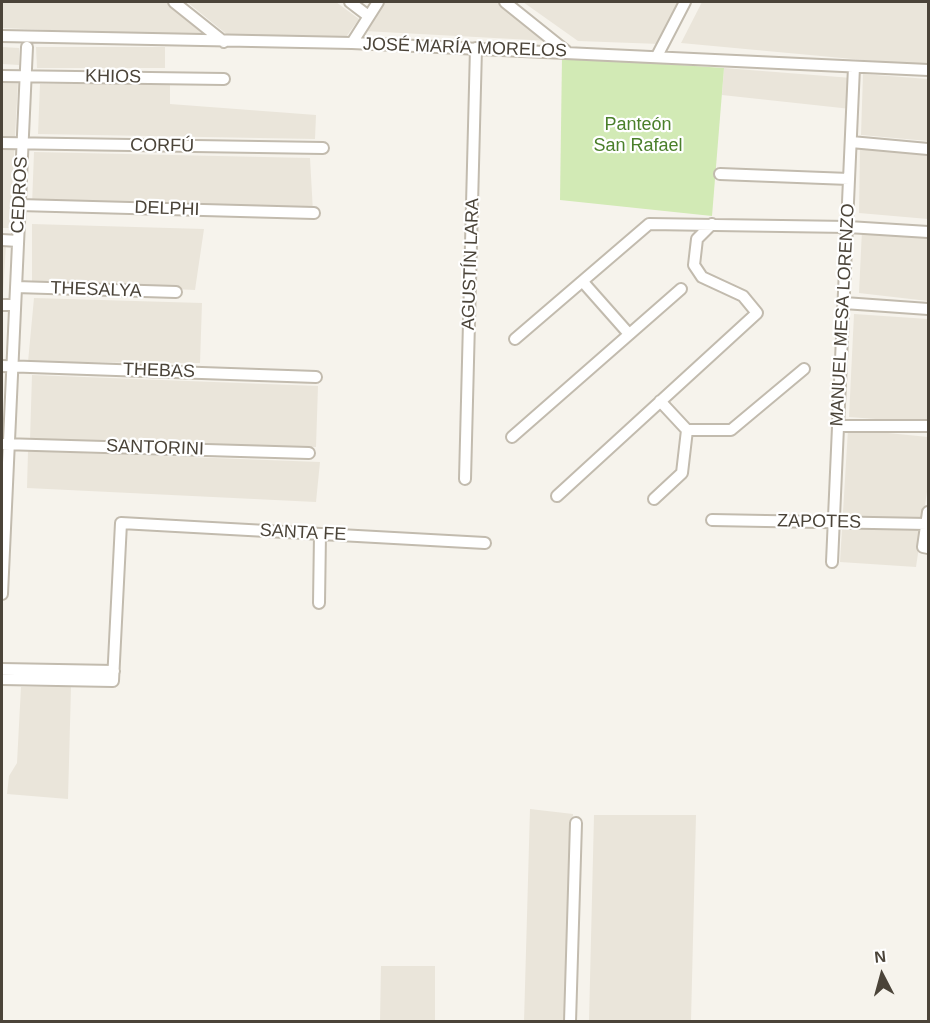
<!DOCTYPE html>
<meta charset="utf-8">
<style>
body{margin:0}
#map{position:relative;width:930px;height:1023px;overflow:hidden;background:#f6f3ec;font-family:Helvetica,sans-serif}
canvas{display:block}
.frame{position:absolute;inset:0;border:3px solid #4b4439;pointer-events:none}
.north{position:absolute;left:852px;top:945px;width:60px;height:60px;-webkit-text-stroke:4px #fff;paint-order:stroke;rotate:354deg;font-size:16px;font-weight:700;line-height:24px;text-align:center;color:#4b4439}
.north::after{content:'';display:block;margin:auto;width:21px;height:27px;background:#4b4439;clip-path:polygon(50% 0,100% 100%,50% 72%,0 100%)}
</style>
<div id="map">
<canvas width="930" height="1023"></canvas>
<div class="frame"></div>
<div class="north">N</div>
</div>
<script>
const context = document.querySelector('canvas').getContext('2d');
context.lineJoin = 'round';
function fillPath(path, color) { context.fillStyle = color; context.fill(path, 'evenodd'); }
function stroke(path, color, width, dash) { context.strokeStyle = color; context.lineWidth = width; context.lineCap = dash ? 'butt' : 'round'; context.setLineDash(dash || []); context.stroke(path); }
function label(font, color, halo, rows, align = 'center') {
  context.font = font + ' Helvetica,sans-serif'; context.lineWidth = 4.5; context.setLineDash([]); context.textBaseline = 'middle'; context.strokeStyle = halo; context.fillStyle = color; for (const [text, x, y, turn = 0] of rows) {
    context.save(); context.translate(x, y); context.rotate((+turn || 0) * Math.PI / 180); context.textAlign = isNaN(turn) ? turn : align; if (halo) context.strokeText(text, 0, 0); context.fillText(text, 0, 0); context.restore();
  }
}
const residential = new Path2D(`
 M2,2H168L213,37L2,28Z
 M187,2H336L359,19L346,37H230Z
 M386,2H498L550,41L364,31Z
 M523,2H682L660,44L578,41Z
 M702,2H928V66L681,43Z
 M2,47L19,48V65L2,64Z
 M36,47H165V68H37Z
 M724,68L852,78L851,109L722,95Z
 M863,74L928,79V141L861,135Z
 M2,82H18L10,228H2Z
 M170,83V104L316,115L315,139L38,134L40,84Z
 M860,147L928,154V219L859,213Z
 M34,152L310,158L313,212L32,205Z
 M32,224L204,229L195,290L32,282Z
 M862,230L928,236V301L859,293Z
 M2,244H6L3,294H2Z
 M34,298L202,303L200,363L28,362Z
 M854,314L928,319V423L849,417Z
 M32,375L318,386L316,447L30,440Z
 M848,429L928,437V485L916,567L840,562Z
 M28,451L320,462L316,502L27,488Z
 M21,687H71L68,799L7,794L9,776L17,763Z
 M530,809L573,814L567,1021L524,1022Z
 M594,815H696L691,1021H589Z
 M381,966H435V1021H380Z`);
const green = new Path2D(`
 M562,57L724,68L712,216L560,200Z`);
const street = new Path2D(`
 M174,2L224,42
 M350,2L367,15
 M505,2L566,51
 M2,36L352,43L928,70
 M352,43L378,2
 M657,56L685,2
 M2,76L224,79
 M851,142L928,149
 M2,143L323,148
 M720,174L849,179
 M19,205L314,213
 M2,240L18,241
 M583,282L629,334
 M16,287L176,292
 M844,303L928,309
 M2,305H15
 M515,339L649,224L848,227L928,232
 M2,366L316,377
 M660,401L687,430
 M838,426H928
 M512,437L681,289
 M2,444L309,453
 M465,479L476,48
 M557,496L757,313L743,296L702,277L694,265L697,239L712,224
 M654,499L682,473L687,430H731L804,369
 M928,512L923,547L928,548
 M712,520L927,524
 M832,562L854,67
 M2,594L27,47
 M319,603L320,534
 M2,669L114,671
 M2,679L113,681L121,523L485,543
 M570,1022L576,823`);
const streetNames = [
 ["JOSÉ MARÍA MORELOS",465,48,2],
 ["KHIOS",113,77,1],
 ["CORFÚ",162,146,1],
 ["CEDROS",20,195,-87],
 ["DELPHI",167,209,2],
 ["AGUSTÍN LARA",471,264,-88],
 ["THESALYA",96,290,2],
 ["MANUEL MESA LORENZO",843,315,-87],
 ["THEBAS",159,371,2],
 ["SANTORINI",155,448,2],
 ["ZAPOTES",819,522,1],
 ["SANTA FE",303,533,3]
];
const parkNames = [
 ["Panteón",638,125],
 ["San Rafael",638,146]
];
fillPath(residential, '#eae5da');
fillPath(green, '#d2eab5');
stroke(street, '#c2bbae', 14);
stroke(street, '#fff', 10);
label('18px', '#4b4439', '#fff', streetNames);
label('18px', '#4a7f2a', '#fff', parkNames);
</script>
